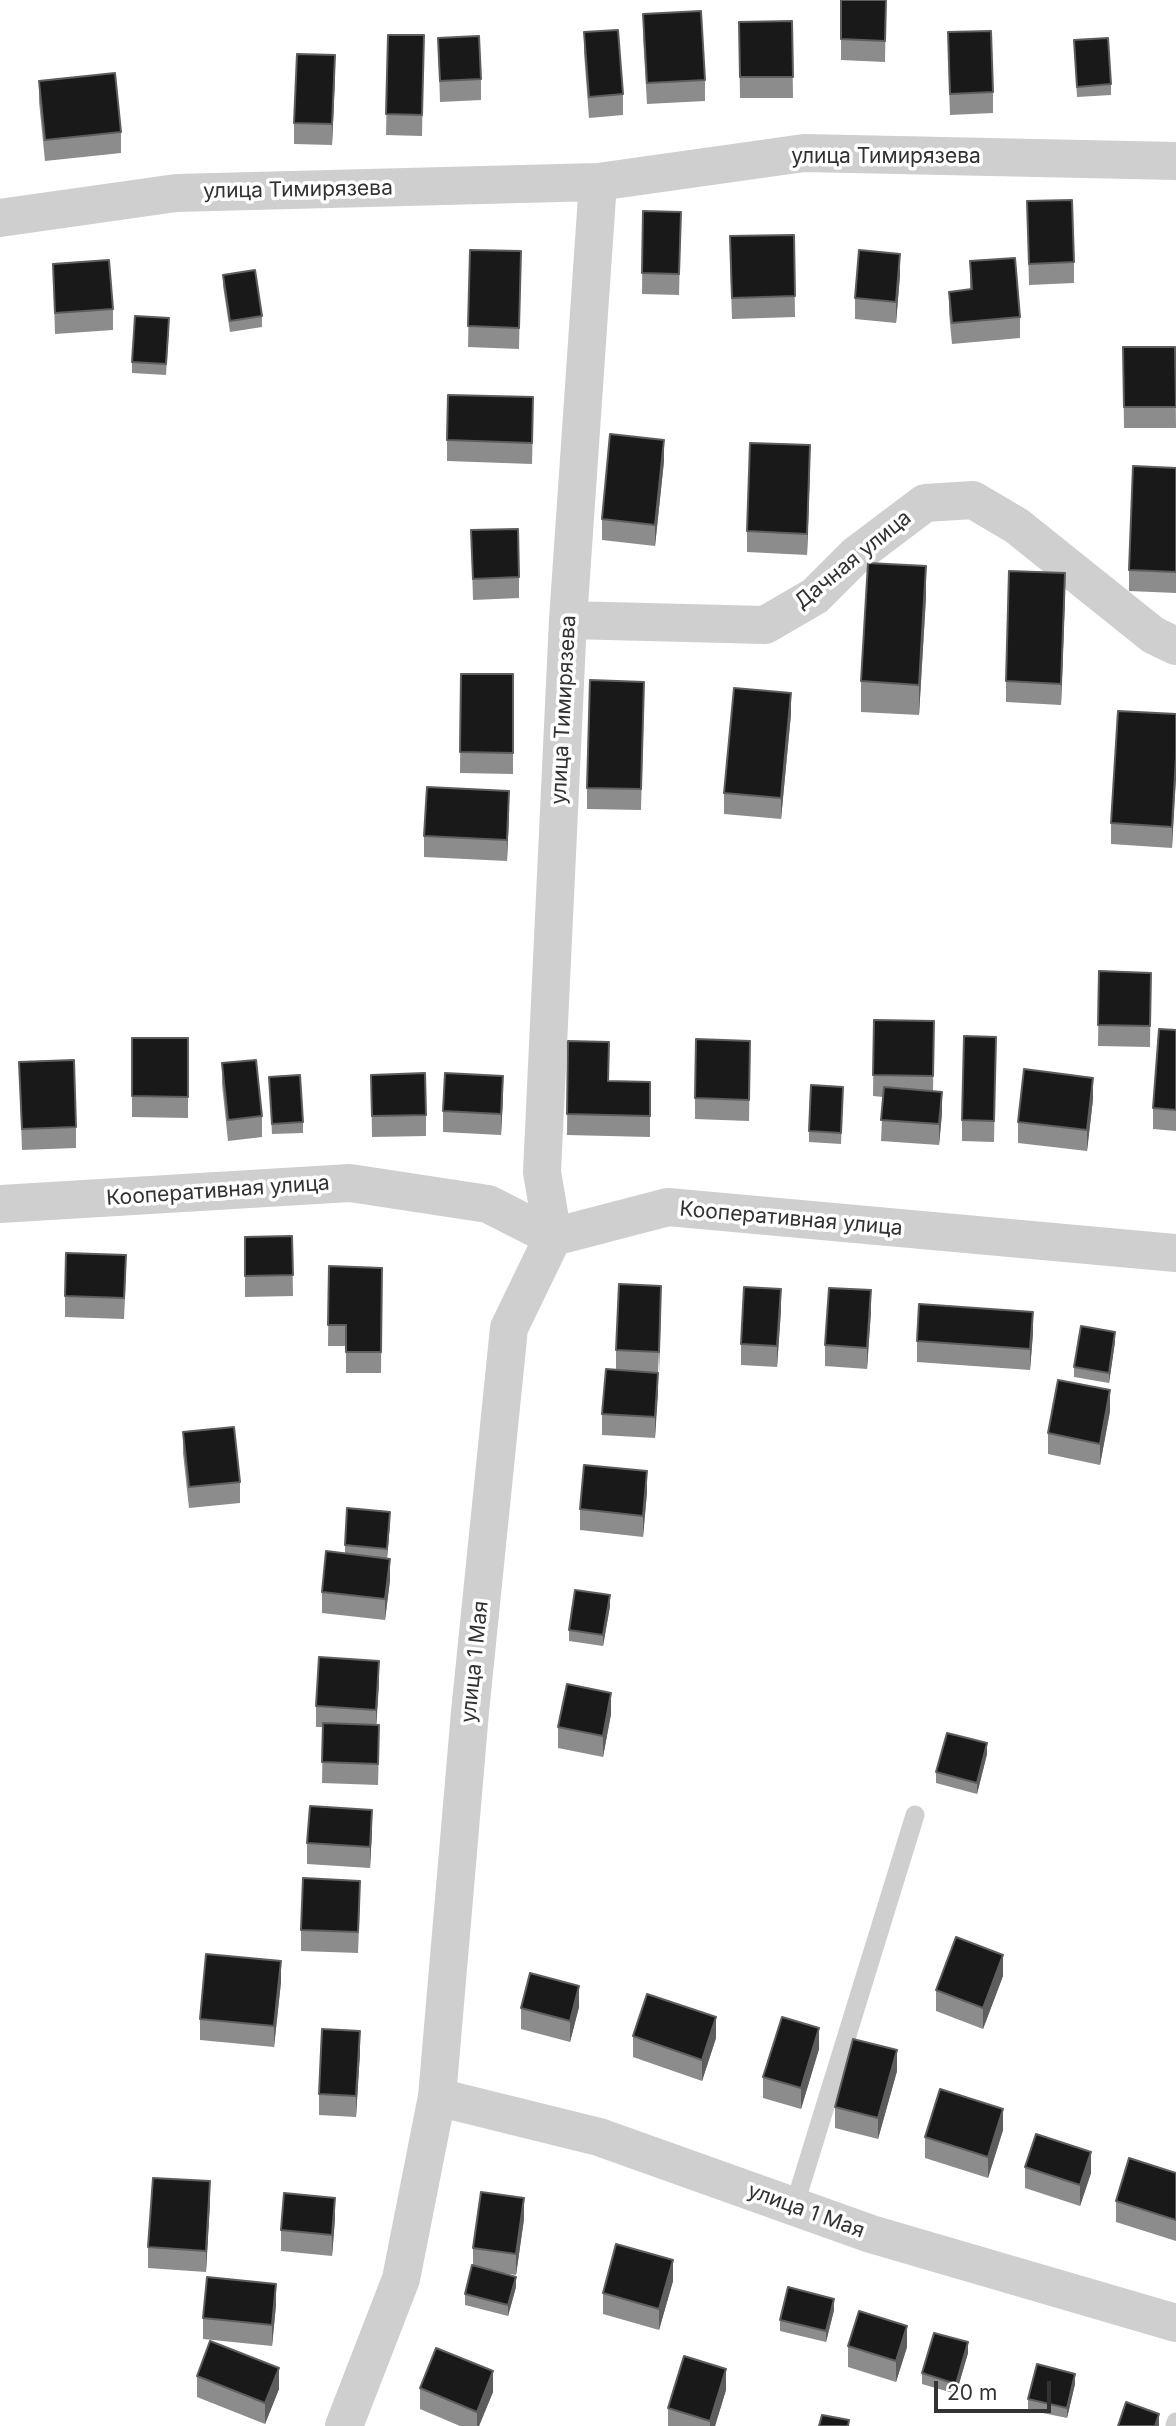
<!DOCTYPE html>
<meta charset="utf-8">
<style>
body{margin:0}
#map{position:relative;width:1176px;height:2426px;overflow:hidden;background:#fff;font-family:Inter,sans-serif}
canvas{display:block}
.scale{position:absolute;left:934px;top:2381px;width:117px;height:32px;box-sizing:border-box;border:4px solid #323232;border-top:0;padding-left:9px;font-size:21px;line-height:24px;white-space:nowrap;color:#323232;-webkit-text-stroke:5px #fff;paint-order:stroke}
</style>
<div id="map">
<canvas width="1176" height="2426"></canvas>
<div class="scale">20 m</div>
</div>
<script>
const context = document.querySelector('canvas').getContext('2d');
context.lineJoin = 'round';
function stroke(path, color, width, dash) { context.strokeStyle = color; context.lineWidth = width; context.lineCap = dash ? 'butt' : 'round'; context.setLineDash(dash || []); context.stroke(path); }
function fillPath(path, color) { context.fillStyle = color; context.fill(path, 'evenodd'); }
function label(font, color, halo, rows, align = 'center') {
  context.font = font + ' Inter,sans-serif'; context.lineWidth = 7; context.setLineDash([]); context.textBaseline = 'middle'; context.strokeStyle = halo; context.fillStyle = color; for (const [text, x, y, turn = 0] of rows) {
    context.save(); context.translate(x, y); context.rotate((+turn || 0) * Math.PI / 180); context.textAlign = isNaN(turn) ? turn : align; if (halo) context.strokeText(text, 0, 0); context.fillText(text, 0, 0); context.restore();
  }
}
const service = new Path2D(`
 M794,2207L915,1815
 M1175,2426L1176,2422`);
const minor = new Path2D(`
 M0,218L176,193L598,182L804,153L1176,161
 M568,620L765,625L815,596L856,555L925,503L973,500L1017,526L1153,635L1176,646
 M0,1204L350,1183L488,1204L553,1237
 M553,1237L542,1172L568,620L598,182
 M437,2097L599,2137L871,2234L1176,2323`);
const tertiary = new Path2D(`
 M344,2426L401,2279L437,2097L470,1712L509,1328L553,1237L668,1207L1176,1253`);
const wall = new Path2D(`
 M841,0H886L885,62L841,60Z
 M643,14L705,80V101L647,104L643,35Z
 M792,21L793,98H740L739,22Z
 M584,32L623,94V115L589,118L584,53Z
 M388,35H424L422,136L386,135Z
 M438,38L481,79V100L440,102Z
 M1074,40L1111,84V95L1077,97Z
 M948,53L993,92V113L950,115Z
 M335,76L332,145L294,144V123Z
 M39,81L121,132V153L45,161L39,102Z
 M1027,201L1074,262V283L1029,285Z
 M643,211L681,212L679,295L642,294Z
 M794,235L795,317L732,319L730,257Z
 M470,250L521,251L519,349L468,347Z
 M970,261L1020,317V338L952,344L949,313V292L970,290Z
 M53,264L113,309V330L55,334Z
 M223,275L262,316V327L230,332L223,286Z
 M900,275L896,323L855,319V298Z
 M169,329L166,375L132,373V362Z
 M1123,347H1175L1176,428H1124Z
 M533,418L532,464L447,461V440Z
 M664,461L655,546L602,540V519Z
 M810,466L807,555L747,552V531Z
 M1176,468V593L1129,591V570Z
 M471,530L519,577V598L473,600Z
 M1065,594L1061,705L1006,702V681Z
 M926,597L919,715L861,712V681Z
 M461,674H513V774L460,773Z
 M644,703L641,810L587,809V788Z
 M791,714L781,819L724,814V793Z
 M1176,714L1172,848L1111,844V823Z
 M509,812L507,861L424,857V836Z
 M1099,971L1151,973L1150,1047L1098,1046Z
 M874,1020L934,1021L933,1092L942,1113L939,1145L881,1141L883,1097L873,1096Z
 M1176,1030V1131L1153,1129V1108Z
 M996,1037L994,1142L962,1141V1120Z
 M132,1038H188V1118L132,1117Z
 M568,1041L608,1081L650,1082V1137L567,1135Z
 M19,1062L76,1127V1148L22,1150Z
 M750,1062L749,1121L695,1119V1098Z
 M222,1063L262,1116V1137L228,1141L222,1084Z
 M371,1075L426,1115V1136L372,1137Z
 M269,1077L303,1122V1133L272,1134Z
 M843,1087L841,1144L809,1142V1131Z
 M503,1097L501,1135L443,1132V1111Z
 M1093,1099L1087,1151L1018,1143V1122Z
 M292,1236L293,1296L245,1297V1237Z
 M329,1266L382,1268L381,1373H346V1346H328Z
 M126,1276L124,1319L65,1317V1296Z
 M661,1307L655,1438L602,1435V1414L616,1369V1350Z
 M781,1310L777,1367L741,1365V1344Z
 M871,1311L867,1369L825,1366V1345Z
 M1033,1333L1030,1370L917,1362V1341Z
 M1115,1342L1109,1383L1074,1377V1367Z
 M1110,1411L1100,1465L1048,1454V1433Z
 M183,1432L240,1482V1503L189,1508L183,1453Z
 M647,1492L643,1537L580,1530V1509Z
 M390,1522L387,1558L390,1580L385,1620L322,1613V1592L345,1554V1545Z
 M610,1606L603,1646L569,1641V1630Z
 M379,1682L376,1725L379,1746L378,1785L322,1783L323,1727H316V1706Z
 M611,1714L603,1757L558,1748V1727Z
 M987,1754L977,1794L936,1783V1772Z
 M372,1831L370,1868L307,1864V1843Z
 M360,1902L358,1953L301,1951V1930Z
 M1003,1976L983,2029L936,2011V1990Z
 M281,1982L274,2047L200,2040V2019Z
 M579,2007L570,2042L521,2029V2008Z
 M633,2036L716,2038L702,2081L633,2057Z
 M819,2049L801,2109L763,2098V2077Z
 M360,2052L356,2117L319,2115V2094Z
 M897,2071L878,2139L835,2128V2107Z
 M1003,2130L988,2178L925,2158V2137Z
 M1025,2167L1091,2173L1080,2206L1025,2188Z
 M1176,2173V2241L1116,2222V2201Z
 M210,2202L206,2272L148,2268V2247Z
 M335,2219L332,2256L281,2251V2230Z
 M524,2219L516,2275L503,2273L516,2287L508,2316L465,2305V2294L473,2266V2248Z
 M673,2281L659,2330L603,2314V2293Z
 M276,2305L272,2346L203,2339V2318Z
 M834,2310L826,2342L780,2331V2320Z
 M848,2346L907,2347L896,2382L848,2367Z
 M968,2353L956,2394L922,2384V2373Z
 M197,2376L279,2389L265,2424L197,2397Z
 M1075,2384L1067,2418L1028,2410V2399Z
 M420,2388L493,2392L479,2426H460L420,2409Z
 M726,2390L715,2426H668V2408Z`);
const shadedWall = new Path2D(`
 M335,55V76L332,145V124Z
 M900,254V275L896,323V302Z
 M664,440V461L655,546V525Z
 M810,445V466L807,555V534Z
 M926,566V597L919,715V685Z
 M1065,573V594L1061,705V684Z
 M791,693V714L781,819V798Z
 M1176,757V778L1172,848V827Z
 M509,791V812L507,861V840Z
 M503,1076V1097L501,1135V1114Z
 M1093,1078V1099L1087,1151V1130Z
 M942,1092V1113L939,1145V1124Z
 M661,1286V1307L659,1373V1352Z
 M781,1289V1310L777,1367V1346Z
 M871,1290V1311L867,1369V1348Z
 M1033,1312V1333L1030,1370V1349Z
 M1115,1332V1342L1109,1383V1373Z
 M658,1373V1394L655,1438V1417Z
 M1110,1390V1411L1100,1465V1444Z
 M647,1471V1492L643,1537V1516Z
 M390,1512V1522L387,1559V1549Z
 M390,1559V1580L385,1620V1599Z
 M610,1595V1606L603,1646V1635Z
 M379,1661V1682L376,1731V1710Z
 M611,1693V1714L603,1757V1736Z
 M987,1743V1754L977,1794V1783Z
 M372,1810V1831L370,1868V1847Z
 M1003,1955V1976L983,2029V2008Z
 M281,1961V1982L274,2047V2026Z
 M579,1986V2007L570,2042V2021Z
 M716,2017V2038L702,2081V2060Z
 M819,2028V2049L801,2109V2088Z
 M360,2031V2052L356,2117V2096Z
 M897,2050V2071L878,2139V2118Z
 M1003,2109V2130L988,2178V2157Z
 M1091,2152V2173L1080,2206V2185Z
 M210,2181V2202L206,2272V2251Z
 M335,2198V2219L332,2256V2235Z
 M524,2198V2219L516,2275V2254Z
 M673,2260V2281L659,2330V2309Z
 M516,2277V2287L508,2316V2305Z
 M276,2284V2305L272,2346V2325Z
 M834,2299V2310L826,2342V2331Z
 M907,2326V2347L896,2382V2361Z
 M968,2342V2353L956,2394V2384Z
 M279,2368V2389L265,2424V2403Z
 M726,2369V2390L715,2426H710V2421Z
 M493,2371V2392L479,2426H477V2412Z
 M1075,2374V2384L1067,2418V2408Z
 M1159,2414V2426H1155Z`);
const building = new Path2D(`
 M841,0H886L885,41L841,39Z
 M701,11L705,80L647,83L643,14Z
 M792,21L793,77H740L739,22Z
 M618,30L623,94L589,97L584,32Z
 M991,31L993,92L950,94L948,32Z
 M388,35H424L422,115L386,114Z
 M479,36L481,79L440,81L438,38Z
 M1108,38L1111,84L1077,87L1074,40Z
 M297,54L335,55L332,124L294,123Z
 M115,73L121,132L45,140L39,81Z
 M1072,200L1074,262L1029,264L1027,201Z
 M643,211L681,212L679,274L642,273Z
 M794,235L795,296L732,298L730,236Z
 M470,250L521,251L519,328L468,326Z
 M859,250L900,254L896,302L855,298Z
 M1015,258L1020,317L952,323L949,292L972,289L970,261Z
 M109,260L113,309L55,313L53,264Z
 M255,270L262,316L230,321L223,275Z
 M135,316L169,318L166,364L132,362Z
 M1123,347H1175L1176,407H1124Z
 M448,395L533,397L532,443L447,440Z
 M610,434L664,440L655,525L602,519Z
 M750,443L810,445L807,534L747,531Z
 M1133,466L1176,468V572L1129,570Z
 M518,529L519,577L473,579L471,530Z
 M868,563L926,566L919,685L861,681Z
 M1009,571L1065,573L1061,684L1006,681Z
 M461,674H513V753L460,752Z
 M590,680L644,682L641,789L587,788Z
 M734,688L791,693L781,798L724,793Z
 M1118,711L1176,714V757L1172,827L1111,823Z
 M427,787L509,791L507,840L424,836Z
 M1099,971L1151,973L1150,1026L1098,1025Z
 M874,1020L934,1021L933,1076L873,1075Z
 M1159,1029L1176,1030V1110L1153,1108Z
 M964,1036L996,1037L994,1121L962,1120Z
 M132,1038H188V1097L132,1096Z
 M696,1039L750,1041L749,1100L695,1098Z
 M568,1041L609,1042L608,1081L650,1082V1116L567,1114Z
 M74,1060L76,1127L22,1129L19,1062Z
 M256,1060L262,1116L228,1120L222,1063Z
 M1024,1069L1093,1078L1087,1130L1018,1122Z
 M425,1073L426,1115L372,1116L371,1075Z
 M445,1073L503,1076L501,1114L443,1111Z
 M300,1075L303,1122L272,1124L269,1077Z
 M811,1085L843,1087L841,1133L809,1131Z
 M884,1087L942,1092L939,1124L881,1120Z
 M292,1236L293,1275L245,1276V1237Z
 M66,1253L126,1255L124,1298L65,1296Z
 M329,1266L382,1268L381,1352H346V1325H328Z
 M619,1284L661,1286L659,1352L616,1350Z
 M744,1287L781,1289L777,1346L741,1344Z
 M829,1288L871,1290L867,1348L825,1345Z
 M919,1304L1033,1312L1030,1349L917,1341Z
 M1081,1326L1115,1332L1109,1373L1074,1367Z
 M606,1369L658,1373L655,1417L602,1414Z
 M1058,1380L1110,1390L1100,1444L1048,1433Z
 M234,1427L240,1482L189,1487L183,1432Z
 M584,1465L647,1471L643,1516L580,1509Z
 M347,1508L390,1512L387,1549L345,1545Z
 M326,1551L390,1559L385,1599L322,1592Z
 M575,1590L610,1595L603,1635L569,1630Z
 M319,1657L379,1661L376,1710L316,1706Z
 M567,1684L611,1693L603,1736L558,1727Z
 M323,1723L379,1725L378,1764L322,1762Z
 M947,1733L987,1743L977,1783L936,1772Z
 M310,1806L372,1810L370,1847L307,1843Z
 M303,1878L360,1881L358,1932L301,1930Z
 M956,1937L1003,1955L983,2008L936,1990Z
 M206,1954L281,1961L274,2026L200,2019Z
 M530,1973L579,1986L570,2021L521,2008Z
 M647,1994L716,2017L702,2060L633,2036Z
 M782,2017L819,2028L801,2088L763,2077Z
 M322,2029L360,2031L356,2096L319,2094Z
 M853,2039L897,2050L878,2118L835,2107Z
 M940,2089L1003,2109L988,2157L925,2137Z
 M1036,2134L1091,2152L1080,2185L1025,2167Z
 M1129,2158L1176,2173V2220L1116,2201Z
 M153,2178L210,2181L206,2251L148,2247Z
 M481,2192L524,2198L516,2254L473,2248Z
 M284,2193L335,2198L332,2235L281,2230Z
 M616,2244L673,2260L659,2309L603,2293Z
 M472,2265L516,2277L508,2305L465,2294Z
 M207,2277L276,2284L272,2325L203,2318Z
 M788,2287L834,2299L826,2331L780,2320Z
 M859,2311L907,2326L896,2361L848,2346Z
 M934,2333L968,2342L956,2384L922,2373Z
 M210,2341L279,2368L265,2403L197,2376Z
 M436,2348L493,2371L477,2412L420,2388Z
 M684,2356L726,2369L710,2421L668,2408Z
 M1037,2364L1075,2374L1067,2408L1028,2399Z
 M1126,2402L1159,2414L1155,2426H1118Z
 M822,2415L849,2420L848,2426H819Z`);
const streetNames = [
 ["улица Тимирязева",886,157],
 ["улица Тимирязева",298,190,-1],
 ["Дачная улица",853,560,-39],
 ["улица Тимирязева",564,710,-87],
 ["Кооперативная улица",218,1191,-4],
 ["Кооперативная улица",791,1219,5],
 ["улица 1 Мая",475,1662,-84],
 ["улица 1 Мая",806,2211,20]
];
stroke(service, '#cfcfcf', 19);
stroke(minor, '#cfcfcf', 38);
stroke(tertiary, '#cfcfcf', 38);
fillPath(wall, '#8c8c8c');
fillPath(shadedWall, '#5e5e5e');
fillPath(building, '#191919');
stroke(building, '#5e5e5e', 2);
label('21px', '#323232', '#fff', streetNames);
</script>
